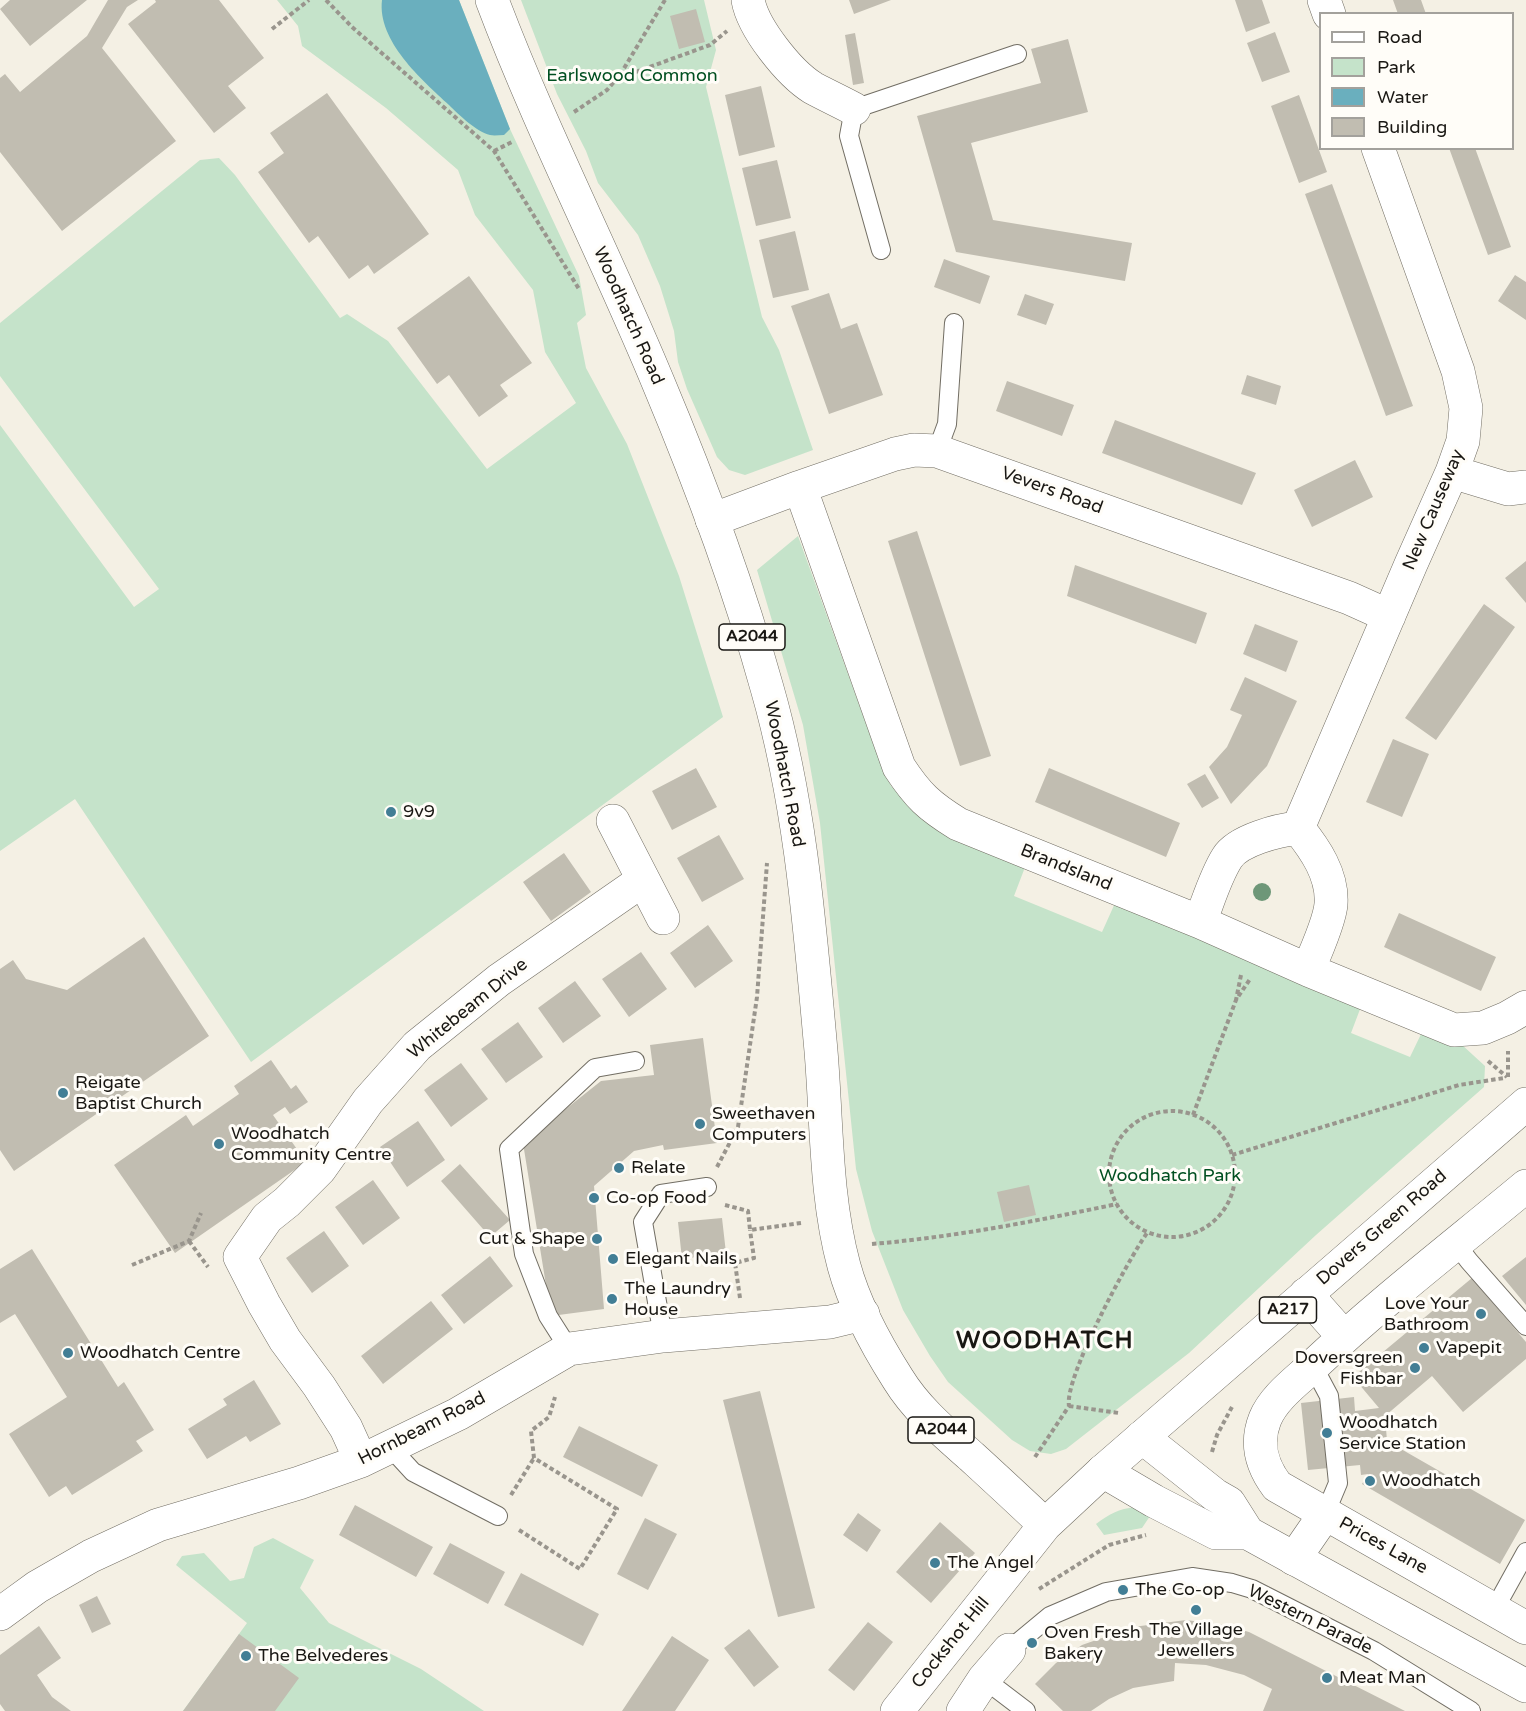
<!DOCTYPE html>
<style>
body{margin:0}
#map{position:relative;width:1526px;height:1711px;overflow:hidden;background:#f4f0e4;font-family:"Varela Round",sans-serif}
canvas{display:block}
.legend{position:absolute;left:1319px;top:12px;width:195px;height:138px;box-sizing:border-box;background:#fffdf8;border:2px solid #a3a19c;margin:0;padding:8px 10px;list-style:none;font-size:18px;color:#191713}
.legend li{display:flex;align-items:center;gap:12px;height:30px}
.legend b{width:30px;border:2px solid #a3a19c}
</style>
<div id="map">
<canvas width="1526" height="1711"></canvas>
<ul class="legend">
<li><b style="height:8px;background:#fff"></b>Road</li>
<li><b style="height:16px;background:#c5e3ca"></b>Park</li>
<li><b style="height:16px;background:#6aafbe"></b>Water</li>
<li><b style="height:16px;background:#c1bdb1"></b>Building</li>
</ul>
</div>
<script>
const context = document.querySelector('canvas').getContext('2d');
context.lineJoin = 'round';
function fillPath(path, color) { context.fillStyle = color; context.fill(path, 'evenodd'); }
function stroke(path, color, width, dash) { context.strokeStyle = color; context.lineWidth = width; context.lineCap = dash ? 'butt' : 'round'; context.setLineDash(dash || []); context.stroke(path); }
function label(font, color, halo, rows, align = 'center') {
  context.font = font + ' "Varela Round",sans-serif'; context.lineWidth = 6; context.setLineDash([]); context.textBaseline = 'middle'; context.strokeStyle = halo; context.fillStyle = color; for (const [text, x, y, turn = 0] of rows) {
    context.save(); context.translate(x, y); context.rotate((+turn || 0) * Math.PI / 180); context.textAlign = isNaN(turn) ? turn : align; if (halo) context.strokeText(text, 0, 0); context.fillText(text, 0, 0); context.restore();
  }
}
const green = new Path2D(`
 M277,0H459L510,129L579,276L586,315L577,323L586,368L627,444L679,576L723,717L251,1062L75,799L0,851V425L134,607L159,589L0,376V323L200,160L219,158L235,175L340,318L347,314L388,341L487,469L576,403L545,352L533,290L475,215L458,170L386,108L302,46L298,26Z
 M521,0H704L716,50L706,87L762,317L779,350L813,450L745,475L729,470L717,457L687,389L678,362L674,331L660,286L638,235L598,183L586,151L557,94Z
 M798,536L873,743L891,786L923,817L1027,862L1014,896L1102,932L1116,901L1362,1004L1351,1033L1410,1057L1423,1030L1461,1044L1485,1066L1484,1087L1316,1235L1189,1353L1066,1449L1051,1454L1030,1451L1012,1440L948,1382L930,1356L903,1310L872,1231L856,1169L820,823L803,725L757,570Z
 M1135,1507L1152,1513L1142,1528L1104,1535L1096,1524C1109,1514 1119,1509 1135,1507Z
 M273,1538L314,1560L300,1588L329,1623L421,1669L484,1711H183L247,1623L176,1565L182,1556L204,1553L230,1581L244,1578L254,1547Z`);
const water = new Path2D(`
 M382,0H459L510,129L504,135C499,135 494,136 490,135C477,132 459,115 449,105C422,80 377,41 382,0Z`);
const building = new Path2D(`
 M10,0H87L30,46L0,9Z
 M108,0H138L127,7L102,48L176,141L62,231L0,152V78L5,74L20,92L87,36Z
 M155,0H219L264,58L228,86L246,108L214,133L128,24L156,2Z
 M849,0H891L854,14Z
 M1235,0H1262L1270,23L1246,32Z
 M1393,0H1421L1426,14H1398Z
 M696,9L705,42L679,49L670,16Z
 M1275,32L1290,72L1262,82L1247,43Z
 M855,33L864,83L853,85L845,35Z
 M1068,39L1088,112L971,143L993,220L1132,243L1125,281L956,252L917,116L1041,83L1031,49Z
 M761,86L775,147L739,156L725,95Z
 M327,93L429,234L374,274L368,265L349,279L318,236L309,243L258,172L284,153L270,133Z
 M1299,95L1327,172L1299,183L1271,106Z
 M1449,148H1475L1511,247L1488,255Z
 M777,160L791,218L756,226L742,168Z
 M1332,184L1413,406L1386,416L1305,194Z
 M795,231L809,290L773,298L759,240Z
 M944,259L990,276L980,304L934,287Z
 M1515,275L1526,282V320L1498,301Z
 M469,276L532,363L500,385L508,396L479,417L449,375L437,384L397,328Z
 M829,293L841,329L857,323L883,395L829,414L791,306Z
 M1025,294L1054,304L1046,325L1017,315Z
 M1247,375L1281,386L1276,405L1241,394Z
 M1007,381L1074,405L1062,436L996,411Z
 M1115,420L1256,473L1242,505L1102,453Z
 M1355,460L1373,497L1312,527L1294,490Z
 M917,531L991,756L960,766L888,541Z
 M1526,561V603L1505,578Z
 M1075,565L1207,613L1196,644L1067,596Z
 M1484,604L1515,627L1436,740L1405,718Z
 M1255,624L1298,641L1286,672L1243,654Z
 M1245,677L1297,701L1267,766L1231,804L1209,767L1227,747L1242,715L1230,710Z
 M1393,739L1429,754L1402,817L1366,802Z
 M696,768L717,807L672,830L652,791Z
 M1049,768L1180,823L1166,857L1035,802Z
 M1205,774L1219,798L1202,808L1187,784Z
 M719,835L744,879L702,902L677,858Z
 M564,853L591,892L551,921L523,882Z
 M1399,913L1496,957L1481,991L1384,947Z
 M708,925L733,961L695,988L670,953Z
 M144,937L209,1036L14,1171L0,1150V969L13,960L26,979L67,990Z
 M641,952L667,989L629,1017L602,979Z
 M575,981L601,1016L563,1043L538,1008Z
 M518,1022L543,1057L506,1083L481,1049Z
 M703,1038L717,1143L664,1150L663,1145L634,1151L594,1186L604,1309L551,1316L523,1143L601,1081L654,1075L650,1045Z
 M271,1060L291,1089L296,1085L308,1102L290,1114L285,1107L273,1115L306,1162L175,1253L114,1165L186,1115L193,1126L239,1094L234,1086Z
 M461,1063L488,1099L451,1127L424,1090Z
 M418,1121L445,1160L407,1187L380,1147Z
 M460,1164L510,1220L490,1237L441,1181Z
 M373,1180L400,1218L363,1245L335,1207Z
 M1029,1185L1036,1215L1004,1222L997,1192Z
 M722,1218L726,1253L682,1259L678,1222Z
 M324,1231L349,1266L312,1293L286,1258Z
 M32,1249L118,1387L124,1382L154,1430L136,1441L143,1451L72,1495L66,1486L49,1497L9,1434L67,1397L15,1314L0,1323V1269Z
 M490,1256L513,1286L464,1324L441,1295Z
 M1526,1257V1305L1502,1276Z
 M1472,1278L1526,1342V1359L1463,1412L1432,1376L1385,1416L1387,1441L1525,1520L1500,1564L1362,1484L1368,1474L1361,1475L1360,1465L1308,1470L1301,1403L1354,1397L1355,1411L1379,1408L1353,1377Z
 M431,1301L453,1329L383,1384L361,1356Z
 M254,1380L281,1424L250,1442L246,1436L207,1459L188,1429L227,1405L223,1399Z
 M760,1391L815,1608L778,1617L723,1400Z
 M579,1426L658,1465L642,1497L563,1457Z
 M355,1505L433,1547L416,1577L339,1535Z
 M858,1513L881,1530L867,1552L843,1535Z
 M645,1518L677,1534L648,1590L617,1574Z
 M940,1522L975,1553L931,1603L896,1572Z
 M450,1543L505,1572L488,1604L433,1574Z
 M521,1573L599,1614L583,1646L504,1605Z
 M97,1596L111,1624L92,1633L79,1605Z
 M1186,1620L1224,1625L1249,1632L1405,1711H1263L1272,1689L1244,1675L1206,1665L1175,1663L1174,1681L1133,1688L1109,1699L1091,1711H1063L1035,1684L1056,1663L1082,1645L1133,1627Z
 M868,1622L893,1642L854,1691L828,1670Z
 M39,1626L61,1658L37,1675L52,1697L71,1711H5L0,1704V1655Z
 M749,1629L779,1667L754,1687L724,1648Z
 M239,1634L299,1678L275,1711H183Z
 M672,1636L709,1660L675,1711H622Z`);
const path = new Path2D(`
 M326,0L352,27L494,151L579,289
 M272,29L309,0
 M621,75L633,73L710,45L727,31
 M574,112L607,90L620,75L665,0
 M494,151L514,141
 M1241,975L1236,1000L1250,979
 M1488,1061L1507,1077
 M1508,1077V1051
 M1109 1174a63 63 0 1 1 126 0a63 63 0 1 1-126 0Z
 M1193,1115L1236,1000
 M1232,1155L1459,1085L1504,1078
 M717,1167L738,1127L757,997L767,863
 M725,1205L748,1211L750,1230L801,1223
 M189,1241L208,1267
 M872,1244C955,1237 1036,1221 1117,1204
 M132,1265L189,1241L201,1213
 M740,1298L735,1263L754,1258L750,1230
 M1069,1406L1119,1413
 M1212,1452L1217,1435L1233,1405
 M1035,1457L1069,1406C1064,1378 1128,1260 1147,1233
 M511,1495L534,1458
 M519,1530L580,1569L617,1509L534,1458L531,1431L549,1417L555,1397
 M1039,1589L1109,1545L1146,1535`);
const lane = new Path2D(`
 M881,250L849,136L854,109L1017,54
 M937,451L947,424L954,323
 M1456,1244L1469,1261L1526,1326
 M663,1336L643,1222L661,1194L707,1187
 M569,1349L548,1316L524,1254L509,1149L595,1068L635,1061
 M1313,1366L1329,1396L1338,1483L1325,1514
 M391,1448L413,1472L498,1516
 M1494,1610L1526,1552
 M1009,1650L1050,1616L1106,1592L1192,1577L1232,1583L1252,1589L1374,1651L1471,1711
 M984,1679L1026,1711`);
const street = new Path2D(`
 M748,0C753,28 789,73 813,88C826,95 841,102 854,109
 M1324,0L1329,14
 M1452,472L1508,489L1526,487
 M800,487L899,767C918,796 929,806 958,824L1200,922L1308,970L1454,1030L1483,1028L1507,1018L1526,1007
 M712,520L800,487L895,454L914,450L937,451L1349,598L1389,616
 M613,821L663,918
 M1298,828L1411,564L1452,472L1463,441L1466,408L1458,371L1378,148
 M1200,922C1208,902 1215,877 1227,858C1238,840 1279,830 1298,828C1315,849 1333,875 1331,904C1330,920 1315,954 1308,970
 M1526,1186C1455,1245 1381,1302 1314,1365C1297,1381 1274,1397 1265,1419C1255,1444 1262,1466 1277,1486L1526,1628
 M1306,1294L1344,1337
 M361,1461L346,1428L319,1386L285,1340L264,1304L240,1257L267,1218L287,1202L320,1169L368,1101L417,1046L499,980L643,880
 M1294,1559L1325,1514
 M0,1614L37,1587L91,1556L158,1525L299,1483L361,1461L458,1414L569,1349L663,1336L830,1322L863,1314
 M963,1711L984,1679L1009,1650`);
const secondary = new Path2D(`
 M1142,1437L1215,1495L1229,1503L1248,1533
 M1103,1471L1154,1501L1216,1533H1248L1526,1686`);
const primary = new Path2D(`
 M492,0C541,130 605,254 658,382C700,482 738,584 767,688C801,806 810,930 821,1051C827,1122 825,1196 844,1266C854,1303 877,1346 898,1379C917,1410 945,1433 972,1457C997,1480 1021,1502 1045,1525
 M897,1711L1045,1525L1103,1471L1526,1104`);
const trees = [
 [1262,892]
];
const markers = [
 [391,812,6,"#427e95"],
 [63,1093,6,"#427e95"],
 [700,1124,6,"#427e95"],
 [219,1144,6,"#427e95"],
 [619,1168,6,"#427e95"],
 [594,1198,6,"#427e95"],
 [597,1239,6,"#427e95"],
 [613,1259,6,"#427e95"],
 [612,1299,6,"#427e95"],
 [1481,1314,6,"#427e95"],
 [1424,1348,6,"#427e95"],
 [68,1353,6,"#427e95"],
 [1415,1368,6,"#427e95"],
 [1327,1433,6,"#427e95"],
 [1370,1481,6,"#427e95"],
 [935,1563,6,"#427e95"],
 [1123,1590,6,"#427e95"],
 [1196,1610,6,"#427e95"],
 [1032,1643,6,"#427e95"],
 [246,1656,6,"#427e95"],
 [1327,1678,6,"#427e95"]
];
const shields = [
 [752,637,66],
 [1288,1310,57],
 [941,1430,66]
];
const shieldNames = [
 ["A2044",752,637],
 ["A217",1288,1310],
 ["A2044",941,1430]
];
const parkNames = [
 ["Earlswood Common",632,76],
 ["Woodhatch Park",1170,1176]
];
const streetNames = [
 ["Woodhatch Road",628,316,66],
 ["Vevers Road",1052,491,20],
 ["New Causeway",1434,510,-67],
 ["Woodhatch Road",784,774,79],
 ["Brandsland",1066,868,22],
 ["Whitebeam Drive",468,1009,-39],
 ["Dovers Green Road",1382,1228,-41],
 ["Hornbeam Road",422,1429,-27],
 ["Prices Lane",1383,1546,29],
 ["Western Parade",1310,1620,26],
 ["Cockshot Hill",951,1643,-51]
];
const poiNames = [
 ["9v9",403,812],
 ["Reigate",75,1083],
 ["Baptist Church",75,1104],
 ["Sweethaven",712,1114],
 ["Computers",712,1135],
 ["Woodhatch",231,1134],
 ["Community Centre",231,1155],
 ["Relate",631,1168],
 ["Co-op Food",606,1198],
 ["Cut & Shape",585,1239,"right"],
 ["Elegant Nails",625,1259],
 ["The Laundry",624,1289],
 ["House",624,1310],
 ["Love Your",1469,1304,"right"],
 ["Bathroom",1469,1325,"right"],
 ["Vapepit",1436,1348],
 ["Woodhatch Centre",80,1353],
 ["Doversgreen",1403,1358,"right"],
 ["Fishbar",1403,1379,"right"],
 ["Woodhatch",1339,1423],
 ["Service Station",1339,1444],
 ["Woodhatch",1382,1481],
 ["The Angel",947,1563],
 ["The Co-op",1135,1590],
 ["The Village",1196,1630,"center"],
 ["Jewellers",1196,1651,"center"],
 ["Oven Fresh",1044,1633],
 ["Bakery",1044,1654],
 ["The Belvederes",258,1656],
 ["Meat Man",1339,1678]
];
const districtNames = [
 ["WOODHATCH",1045,1342]
];
fillPath(green, '#c5e3ca');
fillPath(water, '#6aafbe');
fillPath(building, '#c1bdb1');
stroke(lane, '#726e64', 20);
stroke(street, '#726e64', 34);
stroke(secondary, '#726e64', 34);
stroke(primary, '#726e64', 34);
stroke(path, '#99958d', 4, [4.5, 3]);
stroke(lane, '#fff', 18);
stroke(street, '#fff', 33);
stroke(secondary, '#fff', 33);
stroke(primary, '#fff', 33);
context.fillStyle = '#6e9778';
for (const [x, y] of trees) { context.beginPath(); context.arc(x, y, 9, 0, 2 * Math.PI); context.fill(); }
for (const [x, y, r, color] of markers) { const dot = new Path2D(); dot.arc(x, y, r, 0, 2 * Math.PI); context.fillStyle = color; context.fill(dot); stroke(dot, '#fffdf8', 2); }
for (const [x, y, w] of shields) { const box = new Path2D(); box.roundRect(x - w / 2, y - 13, w, 26, 4.5); context.fillStyle = '#fffdf8'; context.fill(box); stroke(box, '#191713', 1.5); }
label('bold 16px', '#191713', null, shieldNames);
label('18px', '#004f20', '#fffdf8', parkNames);
label('18px', '#191713', '#fffdf8', streetNames);
label('18px', '#191713', '#fffdf8', poiNames, 'left');
context.letterSpacing = '1.5px';
label('bold 24px', '#191713', '#fffdf8', districtNames);
context.letterSpacing = '0px';
</script>
